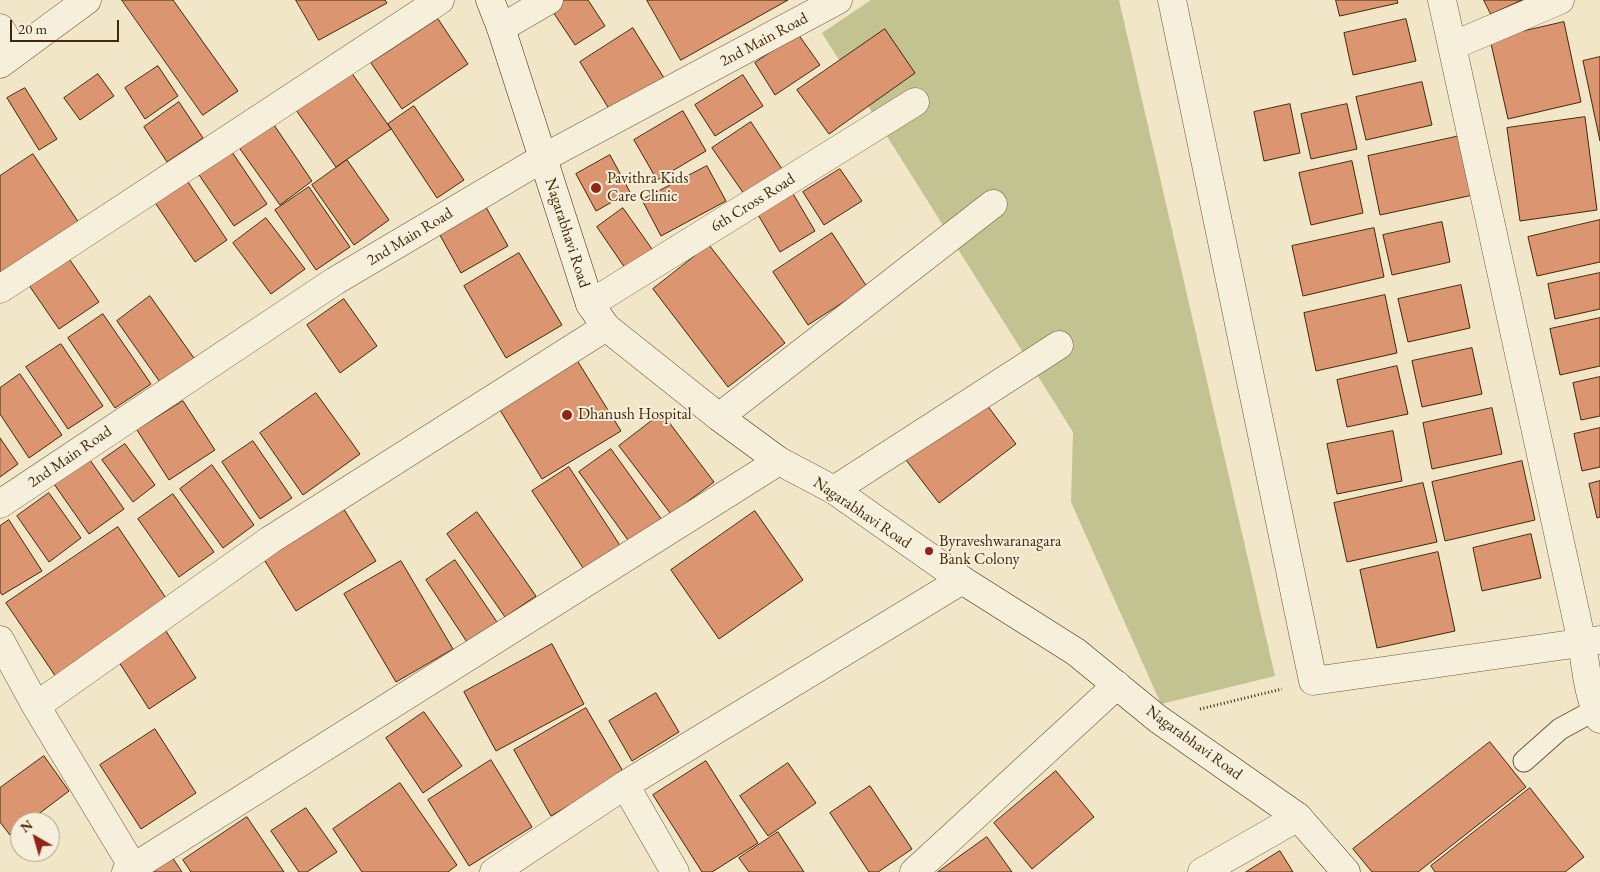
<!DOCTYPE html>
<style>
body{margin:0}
#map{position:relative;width:1600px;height:872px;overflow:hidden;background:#f1e6c7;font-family:"EB Garamond",serif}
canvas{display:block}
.north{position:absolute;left:10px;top:812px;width:50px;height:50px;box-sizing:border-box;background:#f6efdb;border:1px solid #ae9f86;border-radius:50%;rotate:322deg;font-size:14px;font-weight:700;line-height:20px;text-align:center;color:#422807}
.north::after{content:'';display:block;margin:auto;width:18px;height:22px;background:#8f2418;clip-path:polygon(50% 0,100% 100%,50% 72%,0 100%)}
.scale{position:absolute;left:10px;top:20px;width:109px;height:22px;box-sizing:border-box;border:2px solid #422807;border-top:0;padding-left:6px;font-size:15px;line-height:18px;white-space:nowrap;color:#422807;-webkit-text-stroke:4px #f6efdb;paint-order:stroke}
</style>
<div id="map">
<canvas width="1600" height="872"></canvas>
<div class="north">N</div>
<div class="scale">20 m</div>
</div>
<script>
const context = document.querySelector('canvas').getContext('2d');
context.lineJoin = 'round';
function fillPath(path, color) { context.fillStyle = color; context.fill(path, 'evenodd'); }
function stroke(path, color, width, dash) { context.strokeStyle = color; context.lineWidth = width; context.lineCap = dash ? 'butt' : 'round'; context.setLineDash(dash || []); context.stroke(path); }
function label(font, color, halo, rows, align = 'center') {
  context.font = font + ' "EB Garamond",serif'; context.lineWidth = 4; context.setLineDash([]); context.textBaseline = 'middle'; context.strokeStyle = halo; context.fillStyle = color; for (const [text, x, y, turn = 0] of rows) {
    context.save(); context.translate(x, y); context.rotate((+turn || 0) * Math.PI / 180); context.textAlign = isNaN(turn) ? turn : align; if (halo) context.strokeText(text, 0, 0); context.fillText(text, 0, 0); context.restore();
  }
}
const green = new Path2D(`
 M871,0H1119L1275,676L1161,704L1071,502L1073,432L822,33Z`);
const building = new Path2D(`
 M122,0H173L238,91L203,115Z
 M296,0H385L387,3L319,40Z
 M564,0H588L605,26L575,45L551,9Z
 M647,0H788L681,60Z
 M1336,0H1397L1398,3L1340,16Z
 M1484,0H1522L1491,14Z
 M438,19L468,64L402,109L371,63Z
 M1406,19L1416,61L1353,75L1344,33Z
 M1564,22L1581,102L1508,119L1490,39Z
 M633,28L664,78L611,112L580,62Z
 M885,29L915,73L829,134L797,90Z
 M798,34L820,65L775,95L755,63Z
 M1600,57V141L1583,61Z
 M158,66L178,96L145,119L125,88Z
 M351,72L391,129L336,167L296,110Z
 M98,74L114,96L80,120L64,98Z
 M743,75L763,106L715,136L695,105Z
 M1422,82L1432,125L1366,140L1356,97Z
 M25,88L57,139L39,150L7,98Z
 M179,102L203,138L167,162L144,127Z
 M1290,104L1300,153L1264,161L1254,112Z
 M1347,104L1357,149L1311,159L1301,114Z
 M414,106L464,180L437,198L388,124Z
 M683,111L706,151L657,180L634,140Z
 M1585,117L1597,210L1520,221L1507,128Z
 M272,122L312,181L280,205L238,146Z
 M751,122L782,169L744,194L712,148Z
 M1460,136L1473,195L1380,215L1368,156Z
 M230,149L267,204L234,226L197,172Z
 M33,154L79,223L0,276V176Z
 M610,155L630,192L596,211L576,174Z
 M347,160L389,220L354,245L312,185Z
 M1352,161L1363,213L1311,225L1299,173Z
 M707,166L726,201L661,236L642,200Z
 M840,169L862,201L824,225L803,192Z
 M186,179L227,240L195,262L154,201Z
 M309,187L350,247L316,270L275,210Z
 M792,192L815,231L780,252L757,213Z
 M483,202L508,246L461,273L436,228Z
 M623,208L652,249L625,268L597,227Z
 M266,218L305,269L271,294L233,243Z
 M1600,220V262L1537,276L1528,237Z
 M1442,222L1450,262L1392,275L1383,235Z
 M1374,228L1384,277L1303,296L1292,246Z
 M832,233L867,287L808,325L773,272Z
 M709,245L785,343L728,387L653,289Z
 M65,253L99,302L59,329L26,281Z
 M519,253L562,325L506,358L464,286Z
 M1600,273V309L1555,319L1548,284Z
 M1461,285L1470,328L1408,342L1398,299Z
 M1385,295L1397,353L1316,371L1304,313Z
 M150,296L196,361L162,385L117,321Z
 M344,299L377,346L340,373L307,325Z
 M103,314L151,384L115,408L68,338Z
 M1600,318V366L1560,375L1550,329Z
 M61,344L103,406L68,429L26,367Z
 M1472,348L1482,394L1422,407L1412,361Z
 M575,357L621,431L542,479L497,405Z
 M1397,366L1408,414L1347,427L1337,380Z
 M20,374L62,435L29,458L0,414V388Z
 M1600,377V416L1581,420L1573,383Z
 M316,393L360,454L303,495L260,433Z
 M183,401L215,450L169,480L137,430Z
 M984,401L1016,444L939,503L906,460Z
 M1492,408L1502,454L1432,469L1423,423Z
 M662,413L714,482L671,514L619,446Z
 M1600,428V467L1582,471L1574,434Z
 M1393,431L1402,481L1337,494L1327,444Z
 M0,438L18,464L0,477Z
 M253,441L292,498L260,519L222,462Z
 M125,444L155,485L133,502L102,460Z
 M611,449L662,520L630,543L579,472Z
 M90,460L124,509L89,534L54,484Z
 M1522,461L1535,520L1445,541L1432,482Z
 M212,465L254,525L223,548L180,489Z
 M569,467L623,550L587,574L532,491Z
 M1600,481V517L1597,518L1589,484Z
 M1423,483L1437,542L1347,562L1334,503Z
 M49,493L81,538L49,562L17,516Z
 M173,494L214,552L179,577L138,519Z
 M340,503L376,561L296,611L260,553Z
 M755,511L803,580L719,639L671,570Z
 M477,512L536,596L505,617L447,534Z
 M9,520L42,571L2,595L0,592V526Z
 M118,527L170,604L58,680L6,603Z
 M1531,534L1541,578L1482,591L1473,548Z
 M1438,552L1455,631L1377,648L1360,570Z
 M455,560L497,622L467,642L426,580Z
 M401,561L453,649L396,682L344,594Z
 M164,628L196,678L149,709L117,659Z
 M552,644L584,704L496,751L464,692Z
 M656,693L679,732L632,761L609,721Z
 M586,708L624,773L551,816L514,750Z
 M424,712L462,766L423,793L386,738Z
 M155,729L196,793L141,829L100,765Z
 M1490,742L1526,787L1418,872H1372L1353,849Z
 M44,756L69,791L28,822H20V828L10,835L0,822V788Z
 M491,760L532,827L469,866L428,800Z
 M706,761L758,843L712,872H702L653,795Z
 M788,763L816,803L768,836L740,796Z
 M1056,771L1094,817L1032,869L994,823Z
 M400,783L457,865L448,872H362L333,829Z
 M870,786L912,849L878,872H869L830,813Z
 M1530,788L1584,857L1565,872H1435L1431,866Z
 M306,808L337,852L307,872H299L271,831Z
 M247,817L284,872H191L183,860Z
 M778,832L804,872H749L739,858Z
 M987,837L1012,872H938Z
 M168,851L182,872H137Z
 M1280,851L1293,872H1246Z`);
const path = new Path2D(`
 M1200,709L1282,689`);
const lane = new Path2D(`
 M1524,761L1560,729L1595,710`);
const street = new Path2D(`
 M1172,0L1313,681L1600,640
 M1442,0L1582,643C1586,668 1588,696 1600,719
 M0,28L15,53
 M501,28L549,0
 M1452,46L1560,0
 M0,64L87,0
 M0,289L440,0
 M590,304L915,102
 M719,417L993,204
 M834,490L1059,345
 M0,504L335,281L543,158L838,0
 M0,640L36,706L133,867
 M36,706L270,540L606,327
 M625,785L675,872
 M126,872L779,461
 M494,872L625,785L962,580
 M914,872L1117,685
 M1202,872L1298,817`);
const secondary = new Path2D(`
 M490,0L501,28L590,304L606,327L719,417L779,461L834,490L962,580L1076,652L1158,719L1298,817L1346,872`);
const markers = [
 [596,188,6,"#8f2418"],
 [567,415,6,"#8f2418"],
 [929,551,5,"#8f2418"]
];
const streetNames = [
 ["2nd Main Road",764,40,-28],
 ["6th Cross Road",753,203,-32],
 ["Nagarabhavi Road",567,233,72],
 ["2nd Main Road",410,237,-31],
 ["2nd Main Road",70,457,-34],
 ["Nagarabhavi Road",862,513,34],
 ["Nagarabhavi Road",1194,743,36]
];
const poiNames = [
 ["Pavithra Kids",607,179],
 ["Care Clinic",607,197],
 ["Dhanush Hospital",578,415],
 ["Byraveshwaranagara",939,542],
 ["Bank Colony",939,560]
];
fillPath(green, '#c2c391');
fillPath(building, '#db9570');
stroke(building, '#422807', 1);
stroke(lane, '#6e5837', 23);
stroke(street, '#6e5837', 29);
stroke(secondary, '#422807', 29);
stroke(path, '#422807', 3, [1, 2.5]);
stroke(lane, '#f6efdb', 21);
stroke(street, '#f6efdb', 28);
stroke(secondary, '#f6efdb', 28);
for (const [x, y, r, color] of markers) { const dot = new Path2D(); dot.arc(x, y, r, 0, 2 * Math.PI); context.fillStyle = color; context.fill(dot); stroke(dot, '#f6efdb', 2); }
label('16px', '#422807', '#f6efdb', streetNames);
label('16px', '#422807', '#f6efdb', poiNames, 'left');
</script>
